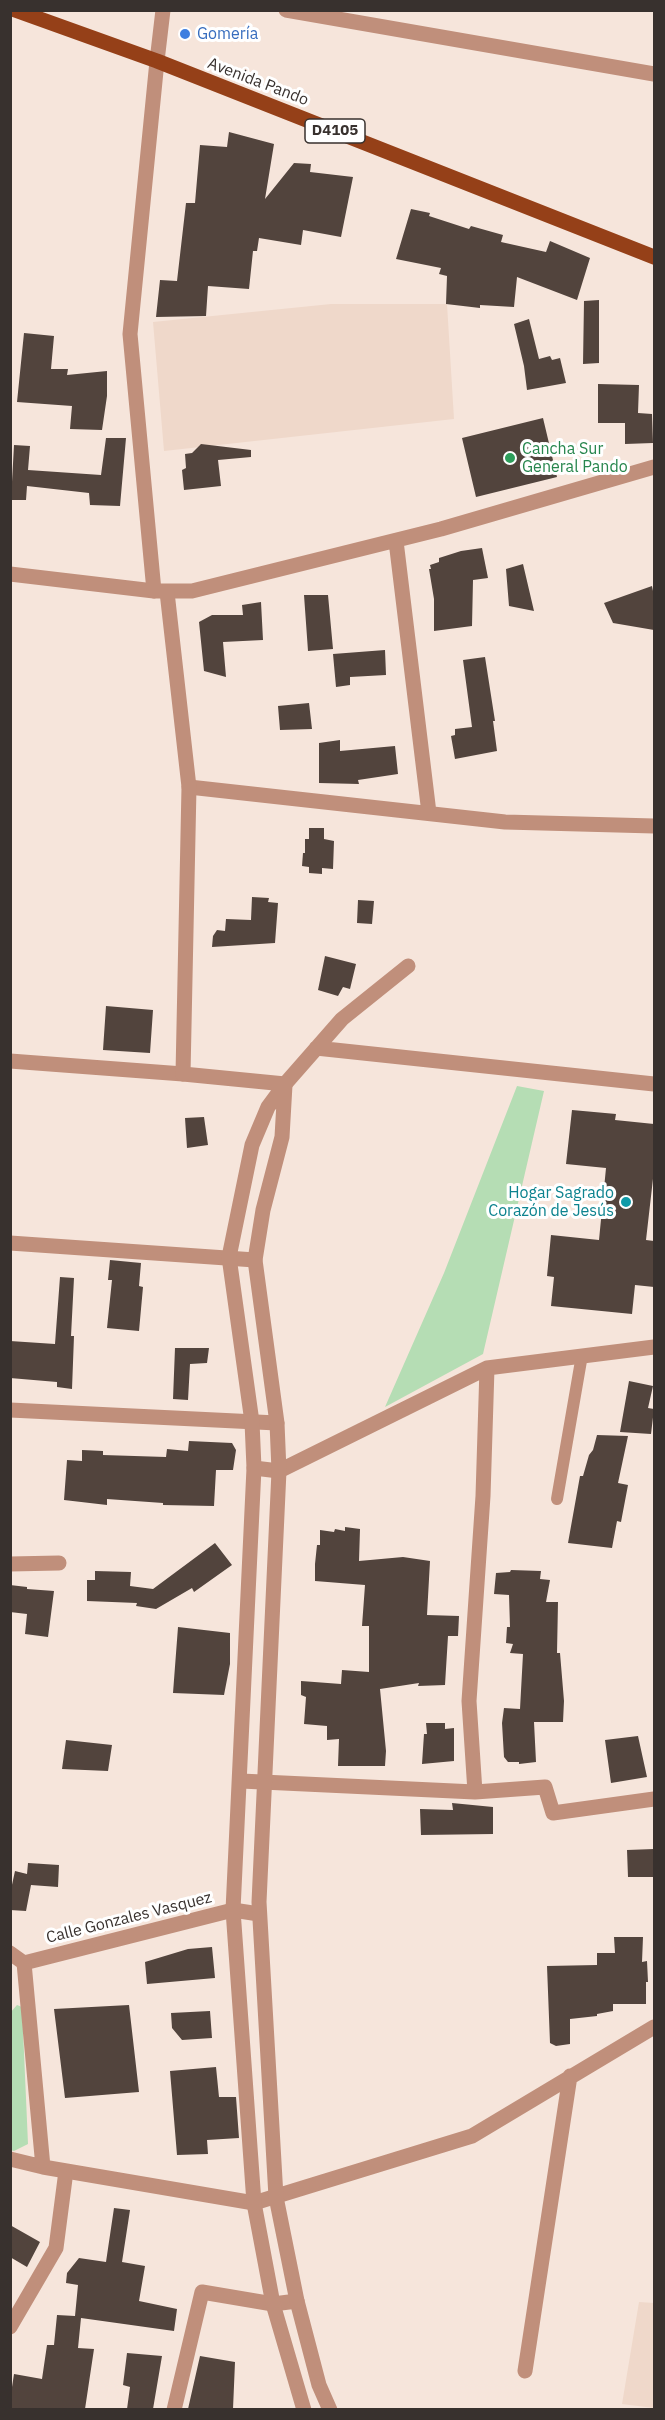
<!DOCTYPE html>
<meta charset="utf-8">
<style>
body{margin:0}
#map{position:relative;width:665px;height:2420px;overflow:hidden;background:#f6e5db;font-family:"IBM Plex Sans",sans-serif}
canvas{display:block}
.frame{position:absolute;inset:0;border:12px solid #38312e;pointer-events:none}
</style>
<div id="map">
<canvas width="665" height="2420"></canvas>
<div class="frame"></div>
</div>
<script>
const context = document.querySelector('canvas').getContext('2d');
context.lineJoin = 'round';
function fillPath(path, color) { context.fillStyle = color; context.fill(path, 'evenodd'); }
function stroke(path, color, width, dash) { context.strokeStyle = color; context.lineWidth = width; context.lineCap = dash ? 'butt' : 'round'; context.setLineDash(dash || []); context.stroke(path); }
function label(font, color, halo, rows, align = 'center') {
  context.font = font + ' "IBM Plex Sans",sans-serif'; context.lineWidth = 6; context.setLineDash([]); context.textBaseline = 'middle'; context.strokeStyle = halo; context.fillStyle = color; for (const [text, x, y, turn = 0] of rows) {
    context.save(); context.translate(x, y); context.rotate((+turn || 0) * Math.PI / 180); context.textAlign = isNaN(turn) ? turn : align; if (halo) context.strokeText(text, 0, 0); context.fillText(text, 0, 0); context.restore();
  }
}
const built = new Path2D(`
 M331,304H447L454,419L164,451L153,322Z
 M639,2302L654,2303V2408L622,2404Z`);
const green = new Path2D(`
 M517,1086L544,1091L483,1354L385,1407L444,1273Z
 M17,2005L22,2007L28,2144L14,2151L10,2150V2013Z`);
const building = new Path2D(`
 M229,132L274,144L265,199L294,163L311,164L310,172L353,177L341,237L303,230L301,245L259,238L257,251H253L249,289L208,286L206,316L156,317L160,280L177,281L186,203H195L200,145L227,147Z
 M411,209L430,213L429,216L469,229L471,226L503,235L501,242L546,252L550,241L590,258L577,300L517,277L514,307L480,305V308L446,304L447,276L439,274L441,268L396,259Z
 M599,300V363L583,364L584,301Z
 M529,319L539,359L550,356L552,360L560,358L566,383L527,390L524,366L514,324Z
 M24,333L54,336L51,369H68L67,375L107,371V396L102,430L70,429L72,406L17,402Z
 M598,384L639,385L638,413L652,414L653,443L625,444V423H598Z
 M543,418L557,477L476,497L462,438Z
 M106,438H126L120,506L90,505L89,493L27,486L26,500H11L14,445L30,446L28,470L101,475Z
 M201,444L251,450V457L218,460L221,486L184,490L182,470L186,468L185,454L192,453Z
 M482,548L488,578L473,580L472,626L434,631V599L429,569H431L430,565L439,562V558L461,551Z
 M523,564L534,611L509,606L506,569Z
 M652,586L654,596V630L613,623L604,603Z
 M304,595H328L333,649L308,651Z
 M261,602L263,640L223,642L226,677L204,671L199,622L212,615H243L242,605Z
 M385,650L386,675L350,677V685L336,687L333,654Z
 M485,657L495,721H493L497,751L455,759L451,736L455,735V729L472,727L463,660Z
 M309,703L312,729L280,730L278,706Z
 M340,740V751L395,746L398,774L358,780L359,784L319,783V743Z
 M309,828H324V839L334,841L333,869L322,868V874L309,873V867L302,866L303,853H305V839H309Z
 M252,897L269,898L268,902L278,903L275,943L212,947L213,936L217,930L225,931L226,919L251,920Z
 M358,900L374,901L372,924L357,923Z
 M325,956L356,964L350,989L343,987L338,996L318,990Z
 M106,1006L153,1010L150,1053L103,1050Z
 M572,1110L616,1114L615,1120L654,1124V1170L646,1240L654,1241V1287L635,1285L632,1314L551,1306L554,1277L547,1276L551,1235L599,1240L606,1168L566,1164Z
 M204,1117L208,1145L187,1148L185,1118Z
 M110,1260L141,1263L139,1286L143,1287L139,1331L107,1328L112,1280H108Z
 M60,1277L74,1278L71,1336H74L72,1389L57,1387V1382L10,1378V1341L55,1344Z
 M175,1348H209L207,1363L190,1364L188,1400L173,1399Z
 M629,1381L653,1386L648,1408L654,1409L651,1434L620,1432Z
 M597,1435L628,1436L618,1483L628,1485L621,1522L617,1521L612,1548L568,1543L580,1476H583L589,1455L593,1450Z
 M189,1441L232,1443L236,1450L233,1470H216L214,1506L163,1505V1503L107,1499V1505L64,1500L67,1460L82,1461V1450L103,1451V1455L166,1457L167,1449L188,1451Z
 M345,1527L360,1529L359,1561L403,1557L430,1561L427,1615L459,1616L458,1636H448L445,1685L418,1686L419,1683L380,1689L386,1751L385,1766H338L339,1739L327,1740V1726L304,1724L306,1697L301,1695V1681L341,1684L342,1670L369,1672V1626H362L365,1585L315,1581V1564L317,1545H320V1530L334,1532L335,1529L345,1531Z
 M215,1543L232,1565L194,1592L192,1588L156,1609L136,1606L137,1603L87,1601V1580H95V1571L131,1572L130,1586L153,1589Z
 M511,1570L541,1571L540,1579L550,1580L546,1602H558L557,1653H560L564,1701L563,1722H534L536,1762L519,1764V1762H508L504,1757L502,1723L504,1708L520,1709L523,1654L510,1653L513,1644L506,1643L507,1627H510L509,1595L494,1594L496,1573L510,1572Z
 M10,1585L27,1587V1589L54,1591L48,1637L25,1634L27,1614L10,1612Z
 M178,1627L230,1633V1664L224,1695L173,1693Z
 M426,1723H445V1729L454,1728V1761L422,1764L424,1734H427Z
 M638,1736L647,1777L611,1783L605,1740Z
 M66,1740L112,1745L108,1771L62,1769Z
 M452,1803L493,1807V1834L421,1835L420,1809L453,1810Z
 M654,1849V1877H628L627,1850Z
 M28,1863L59,1865L58,1887L31,1885L26,1911L10,1910V1894L15,1871L27,1874Z
 M614,1937H643L642,1962L647,1961L648,1982H646V2004H613V2011L597,2014V2016L570,2019V2044L556,2046L550,2043L547,1966L597,1965V1953H615Z
 M212,1947L215,1978L147,1984L145,1962L188,1949Z
 M129,2005L139,2092L65,2098L54,2009Z
 M210,2011L212,2038L182,2040L172,2028L171,2013Z
 M216,2067L219,2097H236L239,2138L207,2140L208,2154L177,2155L170,2071Z
 M114,2208L130,2210L122,2262L145,2266L139,2301L177,2309L174,2331L81,2318L78,2348L94,2349L85,2409H10V2387H12L14,2374L42,2379L47,2345H54L57,2315L75,2316L78,2285L66,2283L67,2273L79,2258L106,2262Z
 M10,2225L40,2242L27,2267L10,2257Z
 M127,2353L162,2356L153,2409H127L130,2387L123,2385Z
 M200,2356L235,2362L233,2409H188Z`);
const service = new Path2D(`
 M557,1499L582,1355`);
const minor = new Path2D(`
 M286,10L654,74
 M157,61L163,10
 M396,541L429,813
 M10,574L154,591H192L441,529L654,467
 M189,787L505,822L654,826
 M316,1048L654,1084
 M10,1061L183,1074
 M285,1084L342,1019L408,966
 M10,1243L255,1260
 M10,1410L277,1423
 M254,1468L279,1471L487,1368L654,1347
 M10,1564L59,1563
 M241,1781L475,1792L545,1787L553,1813L654,1799
 M475,1792L469,1701L483,1496L487,1368
 M10,1953L24,1963L233,1910L259,1914
 M24,1963L43,2167
 M10,2159L43,2167L254,2203L472,2136L654,2027
 M10,2327L56,2248L66,2171
 M525,2371L570,2076
 M174,2410L202,2292L273,2304L297,2301`);
const tertiary = new Path2D(`
 M154,591L130,334L157,61
 M167,592L189,787L183,1074L285,1084
 M285,1084L268,1107L252,1145L229,1257L252,1422L254,1468L233,1910L254,2203L273,2304L304,2410
 M285,1085L282,1137L263,1210L255,1260L277,1423L279,1471L259,1902L276,2197L297,2301L319,2385L330,2410`);
const primary = new Path2D(`
 M15,10L157,61L654,257`);
const markers = [
 [185,34,6,"#3f7fe0"],
 [510,458,6,"#2e9e5b"],
 [626,1202,6,"#0f9aa8"]
];
const shields = [
 [335,131,60]
];
const shieldNames = [
 ["D4105",335,131]
];
const shopNames = [
 ["Gomería",197,34]
];
const streetNames = [
 ["Avenida Pando",258,82,21],
 ["Calle Gonzales Vasquez",129,1918,-14]
];
const leisureNames = [
 ["Cancha Sur",522,449],
 ["General Pando",522,467]
];
const cultureNames = [
 ["Hogar Sagrado",614,1193],
 ["Corazón de Jesús",614,1211]
];
fillPath(built, '#efd8ca');
fillPath(green, '#b5ddb4');
fillPath(building, '#52443d');
stroke(service, '#c08f7b', 12);
stroke(minor, '#c08f7b', 15);
stroke(tertiary, '#c08f7b', 15);
stroke(primary, '#954018', 15);
for (const [x, y, r, color] of markers) { const dot = new Path2D(); dot.arc(x, y, r, 0, 2 * Math.PI); context.fillStyle = color; context.fill(dot); stroke(dot, '#fff', 2); }
for (const [x, y, w] of shields) { const box = new Path2D(); box.roundRect(x - w / 2, y - 12, w, 24, 4.5); context.fillStyle = '#fff'; context.fill(box); stroke(box, '#38312e', 1.5); }
label('bold 15px', '#38312e', null, shieldNames);
label('16px', '#366cbe', '#fff', shopNames, 'left');
label('16px', '#38312e', '#fff', streetNames);
label('16px', '#27864d', '#fff', leisureNames, 'left');
label('16px', '#0d838f', '#fff', cultureNames, 'right');
</script>
